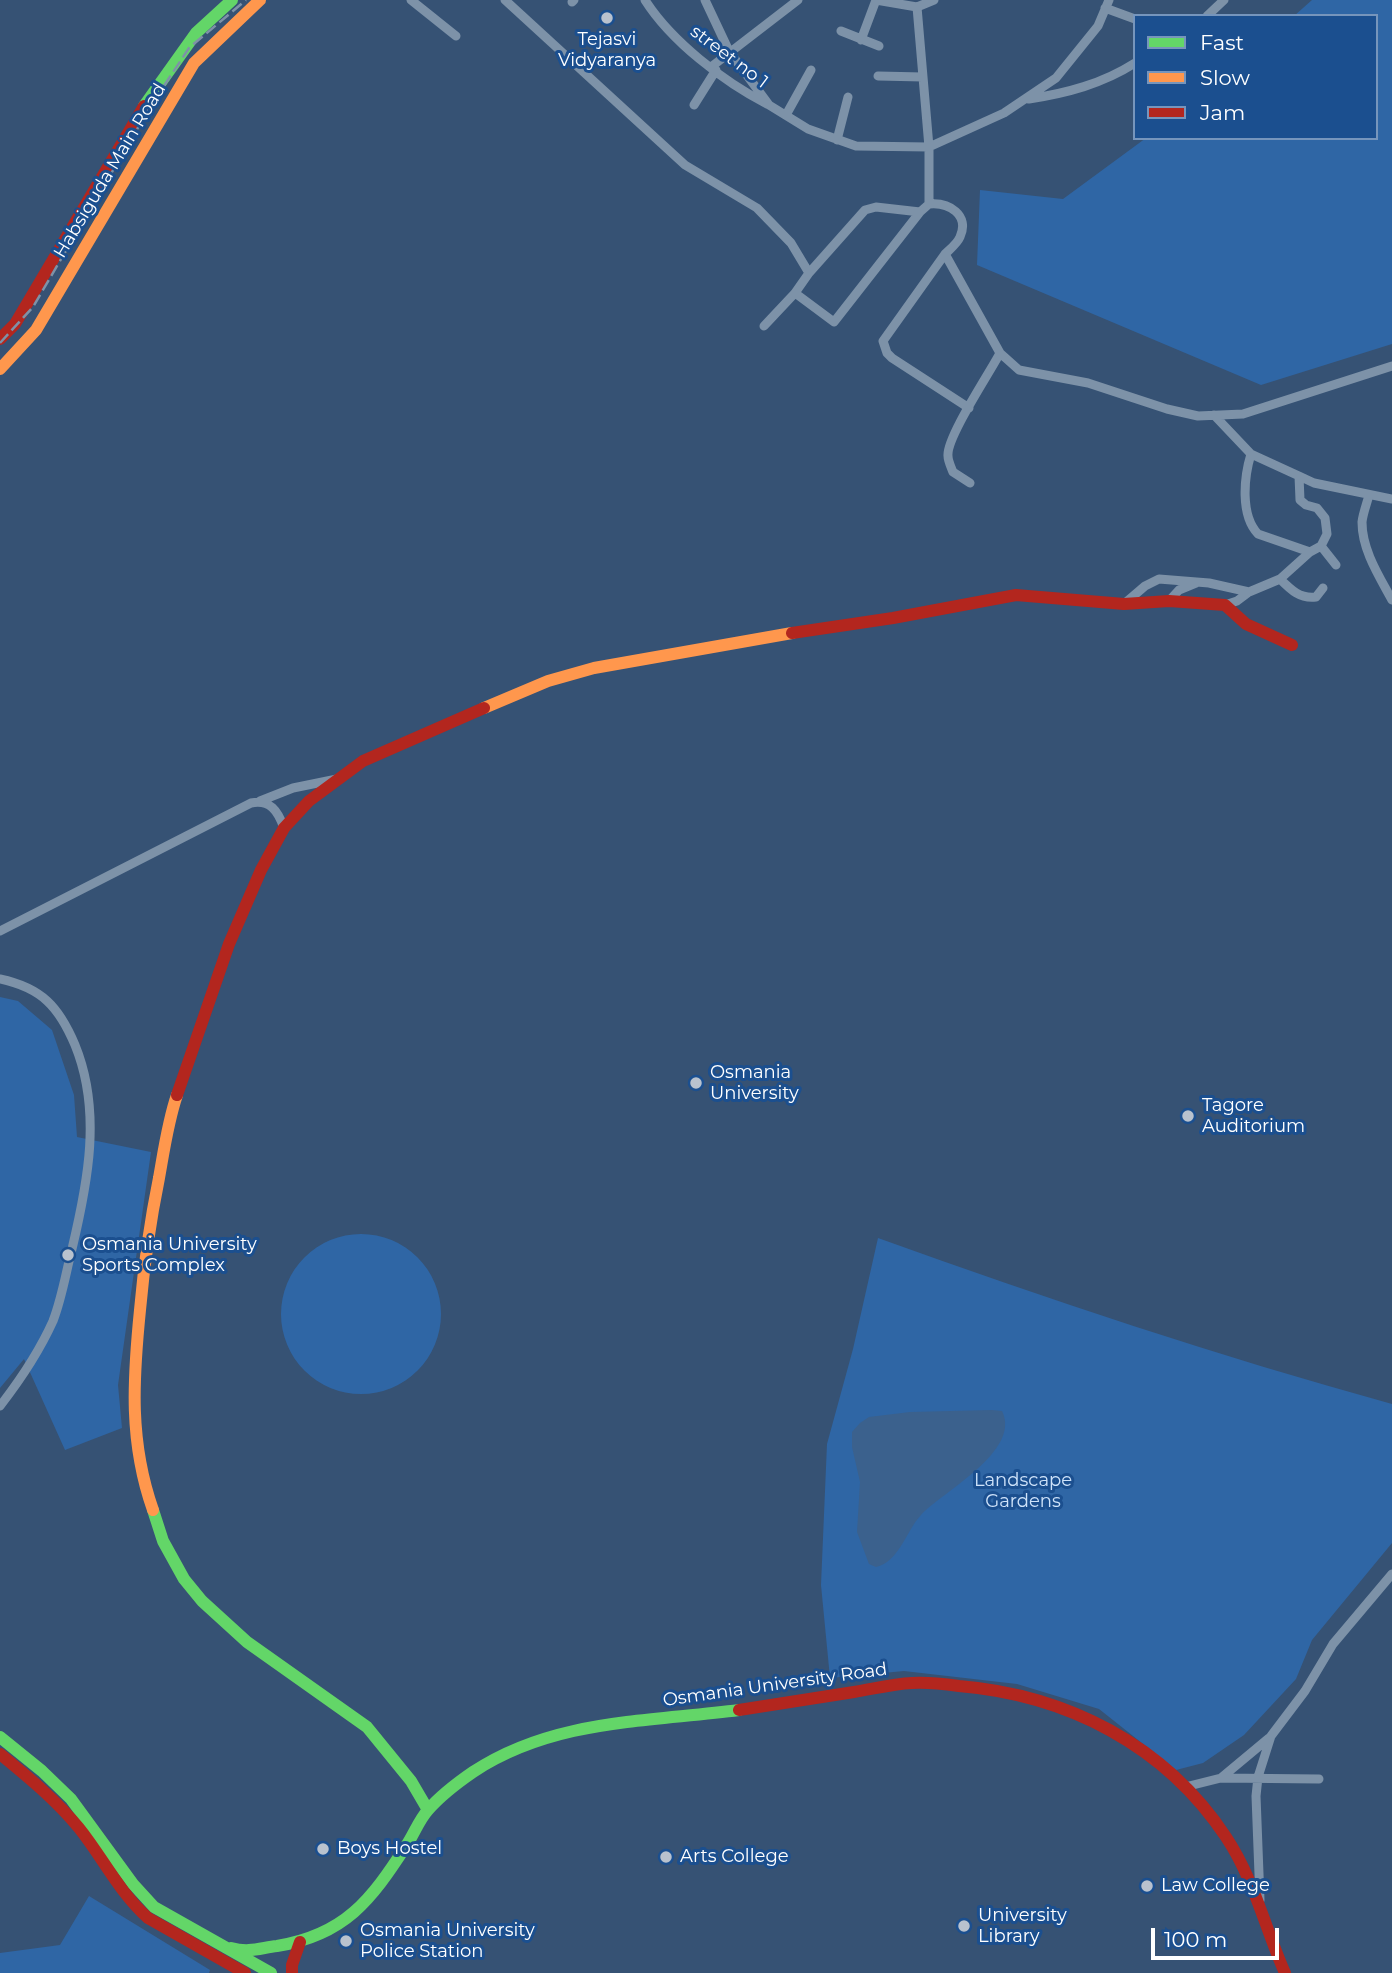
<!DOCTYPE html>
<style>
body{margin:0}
#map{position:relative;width:1392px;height:1973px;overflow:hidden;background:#365274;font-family:Montserrat,sans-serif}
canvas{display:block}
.legend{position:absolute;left:1133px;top:14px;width:245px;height:126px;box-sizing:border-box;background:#1b4f8f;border:2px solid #7695bc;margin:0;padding:9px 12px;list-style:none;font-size:21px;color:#fff}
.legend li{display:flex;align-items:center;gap:14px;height:35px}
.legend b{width:35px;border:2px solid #7695bc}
.scale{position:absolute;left:1151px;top:1928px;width:128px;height:32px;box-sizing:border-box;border:4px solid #fff;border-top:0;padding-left:9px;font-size:21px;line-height:24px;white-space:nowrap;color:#fff;-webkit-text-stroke:5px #1b4f8f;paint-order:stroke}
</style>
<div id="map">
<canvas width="1392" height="1973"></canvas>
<ul class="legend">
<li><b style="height:9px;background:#63d668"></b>Fast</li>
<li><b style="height:9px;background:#ff974d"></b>Slow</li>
<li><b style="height:9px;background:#b3261e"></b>Jam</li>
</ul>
<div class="scale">100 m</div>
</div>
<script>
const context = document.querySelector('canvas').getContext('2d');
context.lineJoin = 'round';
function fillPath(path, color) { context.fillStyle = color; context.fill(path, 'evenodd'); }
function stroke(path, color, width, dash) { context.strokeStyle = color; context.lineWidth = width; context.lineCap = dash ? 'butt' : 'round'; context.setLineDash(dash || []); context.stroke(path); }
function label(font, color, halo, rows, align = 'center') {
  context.font = font + ' Montserrat,sans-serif'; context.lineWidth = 6; context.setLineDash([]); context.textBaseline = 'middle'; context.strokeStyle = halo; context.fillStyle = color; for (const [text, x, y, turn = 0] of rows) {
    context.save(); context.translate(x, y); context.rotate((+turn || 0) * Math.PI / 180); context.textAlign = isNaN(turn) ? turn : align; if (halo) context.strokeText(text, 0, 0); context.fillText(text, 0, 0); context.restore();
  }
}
const green = new Path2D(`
 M1312,0H1392V344L1261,385L977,265L980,190L1063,199L1146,138H1376V16H1294Z
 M0,997L18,1001L52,1030L74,1095L77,1137L151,1152L118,1385L122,1428L65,1450L24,1359L0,1388Z
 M281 1314a80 80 0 1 1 160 0a80 80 0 1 1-160 0Z
 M878,1238C1048,1299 1218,1356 1392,1404V1543L1312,1640L1296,1679L1244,1735L1203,1763L1176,1770L1099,1709L1017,1684L904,1671L830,1678L821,1585L827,1444L853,1349Z
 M89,1896L210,1970L209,1973H0V1953L60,1945Z`);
const water = new Path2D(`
 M992,1410L1002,1411C1022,1451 942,1492 921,1515C906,1531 899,1562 876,1567L869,1564L857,1532L860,1482L852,1447V1432L860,1423L869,1417L910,1412Z`);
const street = new Path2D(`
 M411,0L456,36
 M505,0L685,165L757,208L791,243L809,273L795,293L764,326
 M645,0C671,41 724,82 767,104
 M705,0L729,51L769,105L808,129L856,146L929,147L1004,113L1056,78L1098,26L1109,0
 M876,0L917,7L934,0
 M572,2L574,0
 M917,7L929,147V204C949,202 970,215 960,237C957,244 950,249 945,254L1000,353L1019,370L1088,383L1167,409L1198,416L1243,414L1392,366
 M1105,8L1135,19
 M1207,16L1224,0
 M841,31L879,46
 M861,40L876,0
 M711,67L798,0
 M878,76L923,77
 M1029,99C1067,93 1102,84 1135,63
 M694,105L716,70
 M786,115L811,70
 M837,140L848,97
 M945,254L883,341L887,353L892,358L969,408
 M809,273L865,210L876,207L920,212
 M795,293L834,322L920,212L929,204
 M1214,415L1251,454C1244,477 1240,515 1258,534L1310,552
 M1251,454L1299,476
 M970,483L953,472C951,467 948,461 948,456C946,438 989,374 1000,353
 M1369,495C1367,503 1363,513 1362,522C1362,550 1379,576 1392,600
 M1321,546L1336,565
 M1280,579C1291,590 1300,599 1316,597L1323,588
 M1169,601L1179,590L1196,583
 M1124,604L1145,586L1159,579L1209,583L1249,592L1280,579L1310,552L1321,546L1327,534L1325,518L1317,508L1306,505L1300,500L1299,476L1314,483L1392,499
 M1225,605L1237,601L1249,592
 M260,801L293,788L337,779
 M0,931L251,803C270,799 278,811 284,828
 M0,979C42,988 59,1007 75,1045C102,1111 88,1182 72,1249C66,1272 62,1298 53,1321C39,1352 21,1379 0,1406
 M1221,1778L1319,1779
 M1185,1787L1221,1778L1269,1738
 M1260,1900L1256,1796L1258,1777L1271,1736L1305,1691L1333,1644L1392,1574`);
const fast = new Path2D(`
 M144,106L196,33L232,0
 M153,1510L163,1541L184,1579L202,1601L247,1642L367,1727L411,1781L428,1810
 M0,1737L42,1771L71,1799L133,1884L154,1907L271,1973
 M231,1948C249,1953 260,1948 277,1946C345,1935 371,1900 406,1846C414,1834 419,1820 428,1810C441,1795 457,1783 473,1772C553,1719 647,1722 739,1710`);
const slow = new Path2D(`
 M0,369L36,330L194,63L260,0
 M484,708L548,681L594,668L792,633
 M153,1510C129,1442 133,1380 140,1310C144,1265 150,1222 159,1178C164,1150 168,1121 177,1095`);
const jam = new Path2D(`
 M0,339L15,324L144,106
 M792,633L893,618L1016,595L1124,604L1169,601L1225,605L1246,624L1292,645
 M177,1095L229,944L261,870L284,828L309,801L363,761L484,708
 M739,1710C777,1704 816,1698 854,1692C873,1689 892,1684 912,1683C927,1682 944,1684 959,1686C1067,1695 1165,1745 1226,1837C1254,1879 1265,1928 1285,1973
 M0,1754C28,1777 56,1800 79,1828C103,1858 119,1892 148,1918L245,1973
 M292,1973V1965L300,1942`);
const rail = new Path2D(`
 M0,343L33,307L150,107L189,48L246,0`);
const markers = [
 [607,18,7,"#b9c2ce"],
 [696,1083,7,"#b9c2ce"],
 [1188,1116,7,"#b9c2ce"],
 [68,1255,7,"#b9c2ce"],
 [323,1849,7,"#b9c2ce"],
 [666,1857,7,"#b9c2ce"],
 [1147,1886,7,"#b9c2ce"],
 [964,1926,7,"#b9c2ce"],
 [346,1941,7,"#b9c2ce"]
];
const poiNames = [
 ["Tejasvi",607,40,"center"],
 ["Vidyaranya",607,61,"center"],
 ["Osmania",710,1073],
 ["University",710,1094],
 ["Tagore",1202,1106],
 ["Auditorium",1202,1127],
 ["Osmania University",82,1245],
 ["Sports Complex",82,1266],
 ["Boys Hostel",337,1849],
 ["Arts College",680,1857],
 ["Law College",1161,1886],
 ["University",978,1916],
 ["Library",978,1937],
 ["Osmania University",360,1931],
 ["Police Station",360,1952]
];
const streetNames = [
 ["street no 1",729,57,37],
 ["Habsiguda Main Road",110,171,-59],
 ["Osmania University Road",775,1685,-8]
];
const parkNames = [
 ["Landscape",1023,1481],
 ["Gardens",1023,1502]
];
fillPath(green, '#2f66a5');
fillPath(water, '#3b618d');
stroke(street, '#7d92a8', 9);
stroke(fast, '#63d668', 12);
stroke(slow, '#ff974d', 12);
stroke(jam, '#b3261e', 12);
stroke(rail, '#7e92a7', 2.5, [12, 5]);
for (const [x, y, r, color] of markers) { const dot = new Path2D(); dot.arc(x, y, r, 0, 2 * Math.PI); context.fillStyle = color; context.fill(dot); stroke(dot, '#1b4f8f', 2.5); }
label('18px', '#fff', '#1b4f8f', poiNames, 'left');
label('18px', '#fff', '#1b4f8f', streetNames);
label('18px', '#cfe3fa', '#1b4f8f', parkNames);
</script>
